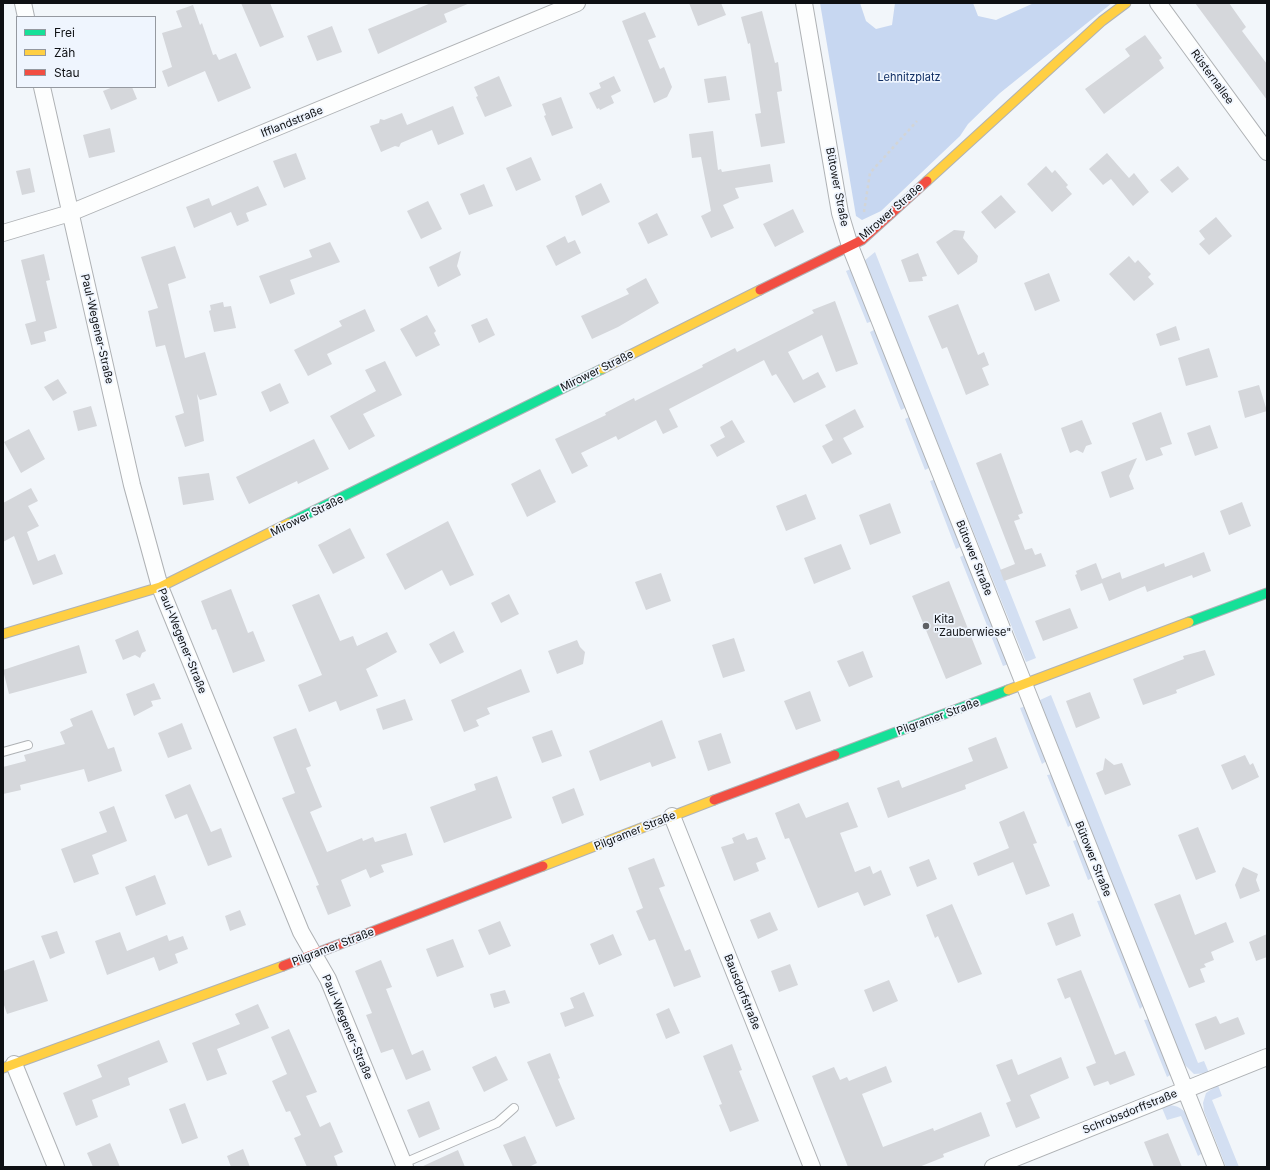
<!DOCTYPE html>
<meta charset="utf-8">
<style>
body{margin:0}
#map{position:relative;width:1270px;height:1170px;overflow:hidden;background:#f2f6fa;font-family:Inter,sans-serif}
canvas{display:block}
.frame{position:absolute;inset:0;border:4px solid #0e1013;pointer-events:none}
.legend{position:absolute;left:16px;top:16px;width:140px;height:72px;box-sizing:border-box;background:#eff5fe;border:1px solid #9599a0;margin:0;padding:5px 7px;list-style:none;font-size:12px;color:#0e1013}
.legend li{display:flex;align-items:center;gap:8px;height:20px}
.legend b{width:20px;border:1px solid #9599a0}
</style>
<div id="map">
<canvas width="1270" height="1170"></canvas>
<div class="frame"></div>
<ul class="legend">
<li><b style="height:5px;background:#16e098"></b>Frei</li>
<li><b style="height:5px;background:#ffcf43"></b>Zäh</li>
<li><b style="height:5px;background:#f24e42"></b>Stau</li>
</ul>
</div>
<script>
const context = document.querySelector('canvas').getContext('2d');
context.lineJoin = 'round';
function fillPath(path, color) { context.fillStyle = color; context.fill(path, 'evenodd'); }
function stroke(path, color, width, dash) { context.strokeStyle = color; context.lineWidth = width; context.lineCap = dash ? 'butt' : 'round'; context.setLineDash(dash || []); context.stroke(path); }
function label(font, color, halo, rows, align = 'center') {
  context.font = font + ' Inter,sans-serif'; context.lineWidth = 3.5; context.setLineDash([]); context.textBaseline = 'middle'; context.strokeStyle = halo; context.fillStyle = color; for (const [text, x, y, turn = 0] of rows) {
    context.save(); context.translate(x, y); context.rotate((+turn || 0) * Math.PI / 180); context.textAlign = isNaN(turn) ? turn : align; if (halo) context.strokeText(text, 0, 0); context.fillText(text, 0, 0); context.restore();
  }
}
const green = new Path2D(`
 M875,252L1036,658L1026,662L864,261Z
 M851,269L873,321L867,323L846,271Z
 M876,329L907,407L901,410L870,332Z
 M911,416L931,467L925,470L905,419Z
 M936,479L962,546L956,549L930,481Z
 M966,554L1009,664L1003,666L960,557Z
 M1051,695L1198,1063L1204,1061L1209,1073L1194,1074L1184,1064L1041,706L1040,700Z
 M1026,706L1048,760L1042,764L1020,708Z
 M1054,774L1073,824L1068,827L1047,775Z
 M1080,839L1095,877L1088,880L1073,841Z
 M1104,900L1145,1004L1140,1009L1097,901Z
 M1151,1019L1172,1074L1167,1077L1144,1020Z
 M1218,1085L1222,1096L1212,1100L1239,1167H1226L1204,1111L1203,1103L1206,1093Z
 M1170,1105C1192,1107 1197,1134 1204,1152L1198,1156L1181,1116L1167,1120L1162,1108Z`);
const forest = new Path2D(`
 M820,3H860L866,21L876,29L892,25L895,3H973L978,16L996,20L1034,3H1112L1000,93L968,124L960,136L881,211L862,220L856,216Z`);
const building = new Path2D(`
 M241,3H270L284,37L260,47Z
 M431,3H470L444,14L447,22L378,54L368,29Z
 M689,3H721L726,15L698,26Z
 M1195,3H1229L1246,27L1242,31L1267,64V100Z
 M193,5L200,25L202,23L213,55L216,54L219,60L236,53L251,88L218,102L205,71L168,87L162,71L172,67L162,33L182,27L176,11Z
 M762,11L775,63L778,62L782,91L777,92L785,143L761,147L755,114L761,113L750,43L748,44L741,17Z
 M645,12L656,37L648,40L660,69L664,67L672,87L667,97L654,103L622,21Z
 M332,26L342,52L317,61L307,36Z
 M1145,35L1162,58L1159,60L1164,68L1104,114L1085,89L1130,56L1125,49Z
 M499,76L512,106L485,117L476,97L478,96L474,87Z
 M614,76L621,91L611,96L614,103L600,110L599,108L597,109L589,93L601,88L599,83Z
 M726,76L730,100L708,103L704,79Z
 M113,87H132L137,99L111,110L103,91Z
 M561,97L573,128L552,136L544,116L546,115L542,104Z
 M453,106L464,134L438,145L432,130L401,143L399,147L395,146L381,152L370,126L379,123L380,119L384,120L402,113L407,125Z
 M110,128L115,152L89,158L83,135Z
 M713,131L718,170L721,169L722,172L770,164L773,182L735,188L739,198L723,205L734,228L711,238L701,216L711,211L701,157L692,158L689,134Z
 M296,153L306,179L284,188L273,161Z
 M1107,153L1129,178L1134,173L1149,192L1133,206L1111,179L1103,185L1089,169Z
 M531,157L541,180L516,191L506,168Z
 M1046,166L1052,173L1055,170L1068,185L1066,187L1072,194L1052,212L1027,184Z
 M1178,166L1189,179L1172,193L1160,180Z
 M30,168L35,192L22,195L16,171Z
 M601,183L610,202L582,216L575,196Z
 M484,184L493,206L469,215L460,194Z
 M258,186L267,205L246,213L249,221L237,226L231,212L194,228L186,207L209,198L212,206Z
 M1001,195L1016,212L995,229L981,212Z
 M428,201L442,229L421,239L407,211Z
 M793,209L804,232L775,247L763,224Z
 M657,213L668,235L648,244L638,223Z
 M1216,217L1232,236L1209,255L1199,244L1205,239L1199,231Z
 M954,230L965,231L963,238L978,256L977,262L958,275L936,242Z
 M565,236L568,243L575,240L581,253L556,266L546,246Z
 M330,242L340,262L290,280L295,294L270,304L259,276L312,257L309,250Z
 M175,246L186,278L168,284L185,358L205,352L217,395L200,400L197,394L204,441L185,447L175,416L184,413L165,345L156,347L148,311L158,308L141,257Z
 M461,251L457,266L461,275L438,287L429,267Z
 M918,253L927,276L922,277L923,281L909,282L901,260Z
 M44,254L50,280L46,281L57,328L44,332L46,341L31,345L25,324L36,321L21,260Z
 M1129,256L1135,263L1138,260L1151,274L1148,277L1154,284L1134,301L1109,274Z
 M1049,273L1060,301L1035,311L1024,283Z
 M646,278L659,303L618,327L592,339L581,316L629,294L626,289Z
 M835,301L858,364L836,372L822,335L788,352L803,380L818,372L826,387L794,403L776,374L772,376L764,360L669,409L678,427L663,434L656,420L618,440L616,436L581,453L588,466L572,474L555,439L606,415L605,413L634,398L635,401L703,367L702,365L735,348L737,352L814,313L812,310Z
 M223,302L224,307L231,306L236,328L214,332L209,311L211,310L210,305Z
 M958,304L978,355L984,352L989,365L982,368L989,385L966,395L947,347L942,349L928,316Z
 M365,309L375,331L327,354L332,364L308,376L294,350L342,326L339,321Z
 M427,315L436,331L434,333L440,345L416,357L400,329Z
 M487,318L495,335L479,343L471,325Z
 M1176,326L1180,340L1160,346L1156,334Z
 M1209,348L1218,377L1186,386L1178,358Z
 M385,361L402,395L363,414L375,436L349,450L330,416L376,391L365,370Z
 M58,379L67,393L53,401L44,387Z
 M280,383L289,403L270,412L261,392Z
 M1259,385L1267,411L1245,418L1238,391Z
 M91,406L97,426L78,431L73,411Z
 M855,409L864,427L843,438L852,454L832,464L822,446L833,440L825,425Z
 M1161,412L1172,444L1160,448L1163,455L1146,461L1132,423Z
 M732,420L745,442L717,457L710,445L725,437L720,427Z
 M1082,420L1092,444L1086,446L1083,453L1077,450L1070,453L1061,428Z
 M1210,425L1218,448L1195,456L1187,433Z
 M29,429L45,459L21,473L4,442Z
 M314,439L329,469L298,484L297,481L249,504L236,477Z
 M1001,453L1023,513L1018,515L1020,519L1014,521L1025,550L1032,548L1035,555L1041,553L1046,566L1004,581L1000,570L1015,564L976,463Z
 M1137,458L1129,476L1134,489L1110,498L1101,472Z
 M540,469L556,502L527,517L511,484Z
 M209,473L214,500L183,505L178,477Z
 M31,488L38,501L28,506L39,526L27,532L38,561L55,554L63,574L33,585L14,536L3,542V503Z
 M806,494L816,519L786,531L776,506Z
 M1242,502L1251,526L1229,535L1220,511Z
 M890,503L901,533L870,545L859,515Z
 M448,521L474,575L450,586L442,570L405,590L386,554Z
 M350,528L365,558L333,574L318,545Z
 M841,544L851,569L814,584L804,558Z
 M1204,552L1211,571L1193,578L1192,575L1147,592L1145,586L1109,601L1102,583L1081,591L1075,575L1077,574L1076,571L1096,563L1102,579L1120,572L1122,579L1164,563L1165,567Z
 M661,573L671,601L646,610L635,582Z
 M949,581L982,664L946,679L912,596Z
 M231,589L248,633L253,631L265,661L233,673L216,629L212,630L201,601Z
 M319,594L340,641L353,636L357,646L387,632L397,652L366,669L378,696L340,711L336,701L309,712L298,685L322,675L292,605Z
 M509,594L519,614L501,623L491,603Z
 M1070,608L1078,628L1043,641L1035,621Z
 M138,630L146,651L142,653L140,658L135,655L123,660L115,640Z
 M454,631L464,652L440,664L429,644Z
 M734,638L745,671L723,678L712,645Z
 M577,640L580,647L585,652L583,664L557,674L548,651Z
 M79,645L87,673L9,694L3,670Z
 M1205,650L1215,675L1176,690L1177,693L1143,705L1133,679L1176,662L1184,659L1183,656Z
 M863,651L873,677L849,687L837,661Z
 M521,669L530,692L487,708L490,714L476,720L479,726L464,732L451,700Z
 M154,683L161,699L151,701L153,706L134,716L126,694Z
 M810,691L821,721L796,730L784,701Z
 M1090,692L1100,718L1076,728L1066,701Z
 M405,699L413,720L383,730L376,709Z
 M92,710L108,749L114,747L122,771L88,782L84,769L20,785L21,790L3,794V767L26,761L24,755L65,744L60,732L73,726L70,719Z
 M662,720L676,758L652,767L650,762L600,781L589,751Z
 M182,723L192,749L168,758L158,733Z
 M296,728L311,766L306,768L322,807L310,812L327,852L362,838L363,841L373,837L375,842L406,833L413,855L381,865L384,872L370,878L366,869L341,880L351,906L328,915L316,886L319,885L282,798L295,793L273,737Z
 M552,730L562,756L542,763L532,737Z
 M721,733L731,763L708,771L698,741Z
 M996,737L1008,768L965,785L966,789L888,818L877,788L899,780L902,788L973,761L968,748Z
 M1245,755L1250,765L1253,763L1259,777L1232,790L1221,765Z
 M1105,758L1114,765L1122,763L1131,785L1105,795L1096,773L1103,770Z
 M497,776L512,818L444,843L430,807L476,790L474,784Z
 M190,784L211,832L221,828L232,857L208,866L187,814L175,819L165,795Z
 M574,788L584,815L562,824L552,797Z
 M848,802L858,827L840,833L855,872L870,866L873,874L881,870L891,895L864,906L858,892L818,908L789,838L785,839L775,813L799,803L806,818Z
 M114,806L127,841L92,855L99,874L74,883L61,849L107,832L99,812Z
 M1024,811L1037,843L1033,844L1050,886L1026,895L1013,862L978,876L973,863L1009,848L999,822Z
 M1198,827L1216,872L1196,880L1178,835Z
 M744,833L747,840L757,837L766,859L756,863L759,871L734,881L721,847L734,843L732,838Z
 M654,858L665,886L659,888L685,951L690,949L701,977L674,987L655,939L649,941L636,911L643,908L628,868Z
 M929,859L937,879L917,887L909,867Z
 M1243,867L1258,874L1256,880L1260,891L1240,899L1235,885Z
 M155,875L166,904L136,916L125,887Z
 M1180,894L1195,935L1226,922L1234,942L1211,952L1214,960L1204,964L1206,967L1200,969L1205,982L1189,988L1154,904Z
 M952,904L982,974L958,983L938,936L935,938L926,915Z
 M240,910L246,925L230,931L225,916Z
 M770,912L778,930L758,939L750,920Z
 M1073,913L1081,936L1056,946L1047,923Z
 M500,921L511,946L489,955L478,930Z
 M57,931L65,953L50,959L41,936Z
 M120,932L127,951L167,935L169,941L183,936L188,949L175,954L178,963L159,971L154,957L107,975L95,941Z
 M613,934L622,955L599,965L590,944Z
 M1267,934V957L1256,961L1249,942Z
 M453,939L464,967L437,977L426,949Z
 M34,960L48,1001L7,1014L3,1002V971Z
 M381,960L392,987L386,989L412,1055L423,1050L431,1070L406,1080L393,1049L381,1053L366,1015L372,1013L355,971Z
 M790,964L798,985L779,992L771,971Z
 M1081,970L1115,1055L1125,1051L1135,1075L1110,1085L1108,1081L1094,1086L1086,1067L1096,1063L1070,997L1065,999L1057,979Z
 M889,980L898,1001L873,1012L864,990Z
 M505,990L510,1003L494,1008L490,994Z
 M584,992L594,1016L565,1027L560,1013L574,1008L570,998Z
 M258,1004L269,1028L217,1049L227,1074L207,1081L192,1043L240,1024L235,1014Z
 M669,1008L680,1033L666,1039L656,1014Z
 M1216,1016L1220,1024L1238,1017L1245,1034L1205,1050L1195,1024Z
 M289,1029L317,1092L306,1096L320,1127L330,1122L343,1152L334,1156L338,1167H307L294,1138L301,1135L290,1111L286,1112L272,1081L287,1074L271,1037Z
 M159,1040L168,1062L128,1078L130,1085L92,1100L98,1117L76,1126L63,1093L102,1077L97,1065Z
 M732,1044L742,1070L739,1071L759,1121L730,1132L719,1105L722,1104L703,1056Z
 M550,1053L560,1078L558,1079L575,1119L556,1127L527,1062Z
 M496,1056L508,1080L484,1092L472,1067Z
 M1061,1057L1069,1078L1030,1095L1040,1118L1016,1128L1006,1103L1011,1101L996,1065L1012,1059L1018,1075Z
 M886,1066L892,1082L862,1094L883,1147L933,1128L934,1131L981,1112L990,1136L943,1154L944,1157L919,1167H848L812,1076L834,1067L840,1080L847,1077L849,1081Z
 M429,1101L440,1129L419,1138L407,1110Z
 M185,1103L198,1138L182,1144L169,1109Z
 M1168,1133L1182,1167H1154L1144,1142Z
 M525,1136L537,1163L529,1167H513L503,1145Z
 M110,1143L120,1167H93L87,1153Z
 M243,1149L250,1167H231L227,1156Z
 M458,1150L465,1167H421Z`);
const path = new Path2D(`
 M864,212L870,173L917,121`);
const lane = new Path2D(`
 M3,752L28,745
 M404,1163L497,1123L514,1108`);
const street = new Path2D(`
 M23,3L26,17
 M804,3L840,213L850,246L1216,1167
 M1158,3L1267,152
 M42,87L132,485L160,587L301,932L328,979L405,1167
 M3,233L70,213L577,3
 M672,816L812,1167
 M14,1064L56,1167
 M993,1167L1267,1057`);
const fast = new Path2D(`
 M289,523L602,369
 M1189,622L1267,593
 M835,755L1008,690`);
const slow = new Path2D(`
 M927,181L1102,21L1126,3
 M602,369L760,290
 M3,634L160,587L289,523
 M1008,690L1189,622
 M543,866L714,800
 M3,1068L283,966`);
const jam = new Path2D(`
 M760,290L862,240L927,181
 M714,800L835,755
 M283,966L543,866`);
const markers = [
 [926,626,4,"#5e6064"]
];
const streetNames = [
 ["Rüsternallee",1212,77,54],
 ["Ifflandstraße",292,122,-22],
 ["Bütower Straße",837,187,79],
 ["Mirower Straße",891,212,-41],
 ["Paul-Wegener-Straße",97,329,77],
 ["Mirower Straße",597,371,-26],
 ["Mirower Straße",307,516,-26],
 ["Bütower Straße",974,558,68],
 ["Paul-Wegener-Straße",182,641,68],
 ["Pilgramer Straße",938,717,-20],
 ["Pilgramer Straße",635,831,-22],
 ["Bütower Straße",1093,859,68],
 ["Pilgramer Straße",333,947,-21],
 ["Bausdorfstraße",742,992,68],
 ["Paul-Wegener-Straße",347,1027,67],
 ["Schrobsdorffstraße",1130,1112,-22]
];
const parkNames = [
 ["Lehnitzplatz",909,78]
];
const poiNames = [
 ["Kita",934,620],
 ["\"Zauberwiese\"",934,633]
];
fillPath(green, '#d3dff2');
fillPath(forest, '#c7d7f1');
fillPath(building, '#d5d7db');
stroke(lane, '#afb2b5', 10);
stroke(street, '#afb2b5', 18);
stroke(fast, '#afb2b5', 11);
stroke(slow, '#afb2b5', 11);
stroke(jam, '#afb2b5', 11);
stroke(path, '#d3d5d6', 2.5, [3, 3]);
stroke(lane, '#fdfefe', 8);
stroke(street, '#fdfefe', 16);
stroke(fast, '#16e098', 9);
stroke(slow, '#ffcf43', 9);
stroke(jam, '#f24e42', 9);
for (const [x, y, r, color] of markers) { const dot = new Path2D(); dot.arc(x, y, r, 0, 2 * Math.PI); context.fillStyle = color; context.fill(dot); stroke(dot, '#eff5fe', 1.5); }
label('11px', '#0e1013', '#eff5fe', streetNames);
label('11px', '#102e63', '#eff5fe', parkNames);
label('11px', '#0e1013', '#eff5fe', poiNames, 'left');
</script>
